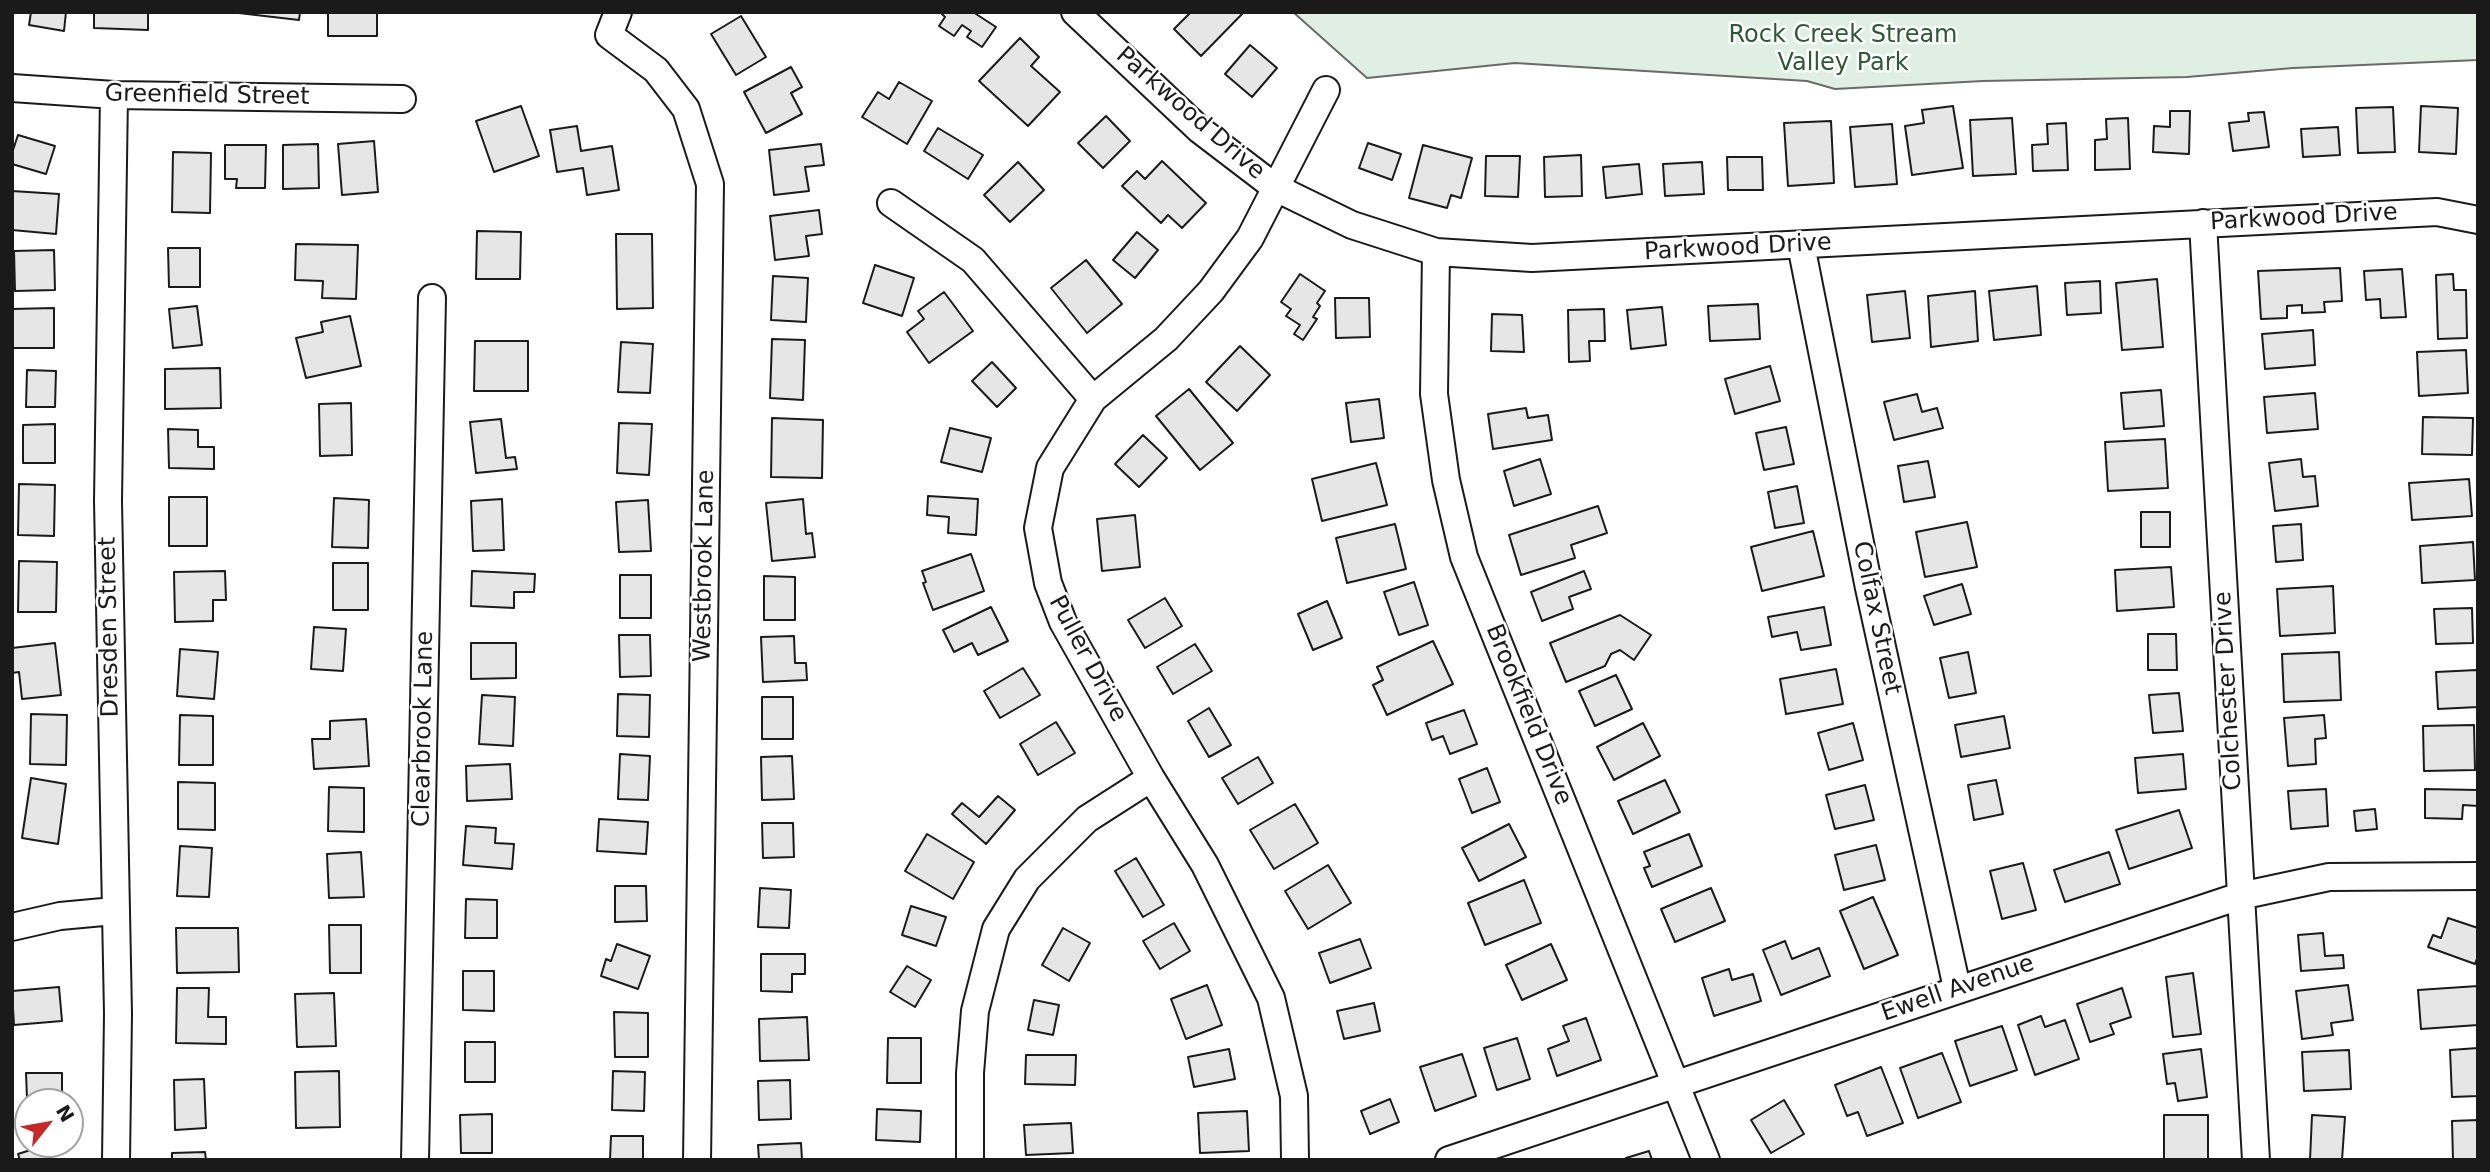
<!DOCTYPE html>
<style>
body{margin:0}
#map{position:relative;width:2490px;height:1172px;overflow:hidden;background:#fff;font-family:"DejaVu Sans",sans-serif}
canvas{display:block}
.frame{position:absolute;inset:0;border:14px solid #1a1a1a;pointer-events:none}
.north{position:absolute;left:14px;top:1088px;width:70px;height:70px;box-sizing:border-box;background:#fff;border:2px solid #a3a3a3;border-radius:50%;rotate:59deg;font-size:19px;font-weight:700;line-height:28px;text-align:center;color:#1a1a1a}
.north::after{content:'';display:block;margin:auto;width:24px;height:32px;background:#c62828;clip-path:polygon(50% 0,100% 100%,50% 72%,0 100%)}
</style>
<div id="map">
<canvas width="2490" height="1172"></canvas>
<div class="frame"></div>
<div class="north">N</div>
</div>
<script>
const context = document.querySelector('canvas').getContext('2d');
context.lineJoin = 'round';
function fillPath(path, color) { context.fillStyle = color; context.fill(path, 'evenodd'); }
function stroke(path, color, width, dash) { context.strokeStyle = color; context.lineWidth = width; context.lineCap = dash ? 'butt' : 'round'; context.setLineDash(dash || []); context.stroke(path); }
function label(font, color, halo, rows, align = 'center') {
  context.font = font + ' "DejaVu Sans",sans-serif'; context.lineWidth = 5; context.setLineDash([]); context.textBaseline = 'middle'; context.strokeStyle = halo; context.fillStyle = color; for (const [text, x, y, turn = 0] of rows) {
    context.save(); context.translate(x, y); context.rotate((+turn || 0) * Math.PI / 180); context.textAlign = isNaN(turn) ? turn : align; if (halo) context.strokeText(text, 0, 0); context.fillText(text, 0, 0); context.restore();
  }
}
const green = new Path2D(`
 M1293,12H2478V60L2293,68L2187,77L1983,81L1835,89L1807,81L1515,63L1367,78Z`);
const building = new Path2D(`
 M31,12H66L64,31L29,25Z
 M94,12H148V30L94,28Z
 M230,12H300L299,20Z
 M328,12H377V36H328Z
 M940,12H973L996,27L982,47L967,37L971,31L962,25L954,36L939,26L945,17Z
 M1191,12H1244L1201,56L1174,29Z
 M741,16L766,57L736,75L711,34Z
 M1020,38L1039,57L1031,66L1060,92L1028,126L979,81Z
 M1250,45L1277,68L1252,97L1225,74Z
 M791,67L802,87L791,93L802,114L766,133L744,92Z
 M899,82L932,101L907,144L862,117L878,92L889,99Z
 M521,106L539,156L494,172L476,121Z
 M1953,106L1963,168L1912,175L1905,126L1924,123L1922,110Z
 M2421,106L2458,108L2456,154L2419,152Z
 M2393,107L2395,152L2358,153L2356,108Z
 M2170,111H2190L2189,154L2153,152L2154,126L2170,127Z
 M2264,112L2269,147L2233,151L2229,123L2249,121L2248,113Z
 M1106,116L1130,141L1103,168L1078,143Z
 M2012,118L2016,174L1973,176L1970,120Z
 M2128,118L2130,169L2095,170V140L2107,139L2106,119Z
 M1831,121L1834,183L1788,186L1784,123Z
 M2066,123L2068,170L2033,171L2032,145L2048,144L2047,124Z
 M1892,124L1897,184L1855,187L1850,127Z
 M577,126L581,151L612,146L619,190L587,195L583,168L557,172L550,130Z
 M2338,127L2340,155L2303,157L2301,129Z
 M938,128L983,155L968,179L924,151Z
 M18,135L55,146L46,174L12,164V153Z
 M374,141L378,192L342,195L338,144Z
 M1368,143L1401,154L1392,180L1359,168Z
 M318,144L319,188L283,189V145Z
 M821,144L824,165L805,167L809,191L774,195L769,150Z
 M225,145H266L265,188H236L237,179H225Z
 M1423,145L1472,158L1461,198L1451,195L1447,208L1409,198Z
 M173,152L211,153L210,213L172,212Z
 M1581,155L1582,196L1545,197L1544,157Z
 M1486,156H1520L1518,197L1485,196Z
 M1727,157H1762L1763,190H1728Z
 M1162,161L1206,203L1182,228L1168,215L1161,223L1122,186L1137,171L1145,179Z
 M1018,162L1044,190L1010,222L984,195Z
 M1702,162L1704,194L1665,196L1663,164Z
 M1639,164L1642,194L1606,198L1603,167Z
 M12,191L59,194L56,234L12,230Z
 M819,210L822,234L806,236L809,256L775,260L770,216Z
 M477,231L521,232L520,279H476Z
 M1137,232L1158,250L1135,278L1113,260Z
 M616,234H652L653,308L617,309Z
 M296,244L358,245L356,299L322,298L323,281L295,280Z
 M168,248H200V287H169Z
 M54,250L55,290L15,291L14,251Z
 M1086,260L1122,304L1087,333L1051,288Z
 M875,265L914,278L902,316L863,303Z
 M2340,268L2342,301L2324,302L2325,312L2302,313V305L2287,306V318L2261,319L2258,271Z
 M2402,269L2406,317L2381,318L2380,299L2366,300L2364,271Z
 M1300,274L1325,291L1317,303L1320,306L1313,317L1317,319L1303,340L1294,334L1300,325L1286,316L1291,309L1281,302Z
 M2453,274L2454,290H2466L2467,338L2438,339L2436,275Z
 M773,276L808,278L806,322L771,320Z
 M2157,279L2163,347L2122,350L2116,283Z
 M2100,281L2101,313L2067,315L2065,283Z
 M2037,286L2041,335L1994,340L1989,291Z
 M1905,291L1910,338L1872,342L1867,295Z
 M1975,291L1978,341L1931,347L1928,296Z
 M944,292L973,331L929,363L907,332L924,319L918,311Z
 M1335,298H1369L1370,337L1336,338Z
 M1758,304L1760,339L1710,341L1708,306Z
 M197,306L202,345L173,348L169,309Z
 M1662,307L1666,345L1631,349L1627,310Z
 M54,308V348H12V309Z
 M1604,309L1605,341H1589L1590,361L1569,362L1568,310Z
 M1492,314L1522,315L1524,352L1491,351Z
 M350,316L361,366L306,378L296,338L323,332L321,322Z
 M2313,330L2315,365L2265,369L2262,334Z
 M772,339L805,340L803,400L770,398Z
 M475,341H528V391H474Z
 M621,342L653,344L650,393L618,392Z
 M1240,346L1270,375L1237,411L1206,382Z
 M2466,350L2468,393L2419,396L2417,352Z
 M992,362L1016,388L997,407L972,381Z
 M1770,366L1780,401L1735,414L1725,379Z
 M220,368L221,408L165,409V369Z
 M27,370L56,371L55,407H26Z
 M1189,389L1233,443L1200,470L1156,416Z
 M2161,390L2164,426L2124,429L2121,393Z
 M2315,393L2318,429L2267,433L2264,397Z
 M1917,394L1922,412L1937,408L1943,428L1894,440L1884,402Z
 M1379,399L1384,438L1351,442L1346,403Z
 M351,403L352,455L320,456L319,404Z
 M1526,408L1528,418L1548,415L1552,440L1493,449L1488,414Z
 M2423,417L2473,418L2472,455L2422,454Z
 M772,418L823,420L822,478L771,477Z
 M501,419L506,458L515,457L517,469L476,473L470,422Z
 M619,423L652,424L649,475L617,473Z
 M55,424V463H23V425Z
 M1786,427L1794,464L1764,470L1756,433Z
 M950,428L991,438L982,472L941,462Z
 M168,429L198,430V447H214V469L169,468Z
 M1143,435L1167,458L1139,487L1115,464Z
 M2165,439L2168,488L2108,491L2105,442Z
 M1540,459L1551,494L1514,506L1504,471Z
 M2301,459L2303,477L2315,476L2318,506L2275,511L2269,463Z
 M1928,461L1935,497L1904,502L1898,466Z
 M1376,463L1387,505L1322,521L1312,479Z
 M2469,479L2472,516L2412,520L2409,483Z
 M19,484L55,485L54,536L18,535Z
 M1797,486L1804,523L1775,528L1768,492Z
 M928,496L978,499L976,535L948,533L949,517L927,515Z
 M169,497H207V546H169Z
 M334,498L369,500L368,548L332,547Z
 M502,499L504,550L473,551L471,501Z
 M803,499L806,534L812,533L815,557L772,561L766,503Z
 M648,500L651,551L619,552L616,502Z
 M1598,506L1607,533L1571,545L1575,558L1521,575L1509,535Z
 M2141,512H2170V547H2141Z
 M1135,515L1140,567L1102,571L1097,519Z
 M1967,522L1977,567L1925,577L1916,532Z
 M1395,524L1406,569L1347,583L1336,538Z
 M2301,524L2303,560L2276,562L2273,526Z
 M1813,531L1824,576L1762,591L1751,547Z
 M2473,542L2475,580L2422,583L2420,546Z
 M971,554L984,591L933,610L923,583L926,582L922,571Z
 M19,561L57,562L56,612H18Z
 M333,563H368V610H333Z
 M2171,567L2174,607L2117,611L2115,570Z
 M225,571L226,600H213V621L175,622L174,572Z
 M472,571L535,574L534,592H514V608L471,606Z
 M1584,571L1591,589L1569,597L1573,609L1542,621L1531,592Z
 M620,575H651V618H620Z
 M764,576L795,577V620H764Z
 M1414,582L1428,625L1399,635L1384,592Z
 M1962,584L1971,614L1934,625L1924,596Z
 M2333,586L2335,633L2280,636L2277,589Z
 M1165,598L1182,626L1145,648L1128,620Z
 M1327,601L1342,638L1313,650L1298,614Z
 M991,607L1008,641L978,655L972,643L954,652L943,630Z
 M1824,607L1831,645L1801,650L1797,632L1772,637L1768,617Z
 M2472,608L2473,643L2436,644L2434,609Z
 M1620,615L1651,635L1634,660L1620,650L1611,654L1605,666L1566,682L1550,643Z
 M314,627L346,629L343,671L311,669Z
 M2148,634H2176L2177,670H2148Z
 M619,635H650L651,676L620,677Z
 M794,636L795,663H806L807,680L763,682L761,637Z
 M1433,641L1453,684L1387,715L1373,685L1383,680L1377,667Z
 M55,643L61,695L22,699L19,672L12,673V648Z
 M471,643H516V678L471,679Z
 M1195,644L1212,671L1173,694L1157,667Z
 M180,649L218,652L214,699L177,696Z
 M1968,652L1976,693L1949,698L1940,658Z
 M2339,652L2341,700L2284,702L2282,654Z
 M1023,668L1040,695L1000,718L984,691Z
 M1836,669L1843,704L1786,714L1780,679Z
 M2477,670L2478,707L2438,709L2436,672Z
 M1616,675L1632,709L1595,726L1579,691Z
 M2179,693L2183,731L2153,733L2149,695Z
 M618,694L650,695L649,737L617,736Z
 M482,695L515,697L513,746L479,744Z
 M762,697H793V739H762Z
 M1209,708L1231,745L1209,757L1188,721Z
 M1464,710L1477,744L1450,754L1443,736L1432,740L1426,723Z
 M31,714L67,715L66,765L30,764Z
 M180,715L213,716V765H179Z
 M2324,715L2326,738L2315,739L2316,764L2288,766L2284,718Z
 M2004,716L2010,748L1961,757L1955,725Z
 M366,719L369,766L314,769L312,739H330V721Z
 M1056,722L1075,753L1038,775L1020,744Z
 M1643,723L1660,756L1614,780L1597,747Z
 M1853,723L1863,760L1829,770L1818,733Z
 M2474,725L2475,770L2424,771L2423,726Z
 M620,754L650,756L648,800L618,799Z
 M2183,754L2186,789L2138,793L2135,758Z
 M792,756L794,799L762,800L761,757Z
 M1258,757L1273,783L1238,804L1222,778Z
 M510,764L512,799L467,801L466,766Z
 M1487,768L1500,802L1472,813L1459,779Z
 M31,778L66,784L58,844L22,838Z
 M1665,780L1680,812L1633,834L1618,801Z
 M1996,780L2003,814L1974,820L1968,785Z
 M178,782L215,783V830L178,829Z
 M1865,785L1874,820L1835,829L1826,795Z
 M329,787L364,788V832L328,831Z
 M2326,789L2328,826L2291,829L2288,791Z
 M2425,789L2478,790V806L2463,805L2462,819L2425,818Z
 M998,796L1015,810L986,844L952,814L962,803L979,817Z
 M1295,804L1318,843L1274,869L1250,830Z
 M2375,809L2377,829L2356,831L2354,811Z
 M2179,810L2192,848L2129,869L2116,830Z
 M599,819L648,822L646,854L597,851Z
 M762,823H793L794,857L763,858Z
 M1509,824L1526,857L1479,881L1462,848Z
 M466,826L496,828L495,843L514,844L512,869L463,865Z
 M927,834L974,862L953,899L905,871Z
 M1689,834L1702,866L1652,887L1644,868L1650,866L1644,852Z
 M1876,845L1885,880L1844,890L1835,855Z
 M180,846L212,848L209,897L177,896Z
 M361,852L364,897L329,898L327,854Z
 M2109,852L2120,884L2065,902L2054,870Z
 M1136,858L1164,905L1143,917L1115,871Z
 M2023,863L2036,910L2002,919L1990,871Z
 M1328,865L1351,903L1308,929L1285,891Z
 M1524,880L1541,923L1485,945L1468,903Z
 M615,886H646L647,921L615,922Z
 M760,888L791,890L789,928L758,927Z
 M1711,888L1725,921L1675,942L1661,909Z
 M1873,897L1898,955L1864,969L1840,911Z
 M466,899L497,900V938H465Z
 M911,906L946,917L936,946L902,935Z
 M2448,918L2478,928V956L2475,964L2428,947L2433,935L2441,938Z
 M1174,923L1190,951L1160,969L1143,941Z
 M329,925H361V973H330Z
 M176,928H238L239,972L177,973Z
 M1063,928L1090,943L1069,981L1042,965Z
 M2323,933L2325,956L2343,955L2344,968L2301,971L2298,935Z
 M1360,939L1371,968L1330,983L1319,953Z
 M1785,941L1792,959L1819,948L1830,976L1781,995L1763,950Z
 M617,944L650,956L638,989L601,976L606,959L611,961Z
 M1551,944L1567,980L1522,1000L1506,965Z
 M761,954H805V974H792V992L761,991Z
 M907,966L931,980L915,1007L890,992Z
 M1729,969L1732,980L1753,974L1761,1001L1714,1016L1702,978Z
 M463,971H494V1011L463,1010Z
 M2193,973L2201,1034L2173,1037L2166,977Z
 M1207,985L1222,1025L1186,1039L1171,999Z
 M2348,985L2353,1020L2331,1023L2333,1035L2302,1039L2296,991Z
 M2478,986V1025L2421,1029L2418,990Z
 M59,987L62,1021L14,1025L12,991Z
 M177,988H209L208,1017H226V1044L176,1043Z
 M2122,988L2131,1017L2110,1024L2114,1034L2090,1042L2077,1004Z
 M334,993L336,1046L297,1047L295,994Z
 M1034,1000L1059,1005L1053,1035L1028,1030Z
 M1374,1003L1380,1031L1344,1039L1337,1011Z
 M614,1012L648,1013V1057H615Z
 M2041,1016L2045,1027L2065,1020L2079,1059L2035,1075L2018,1025Z
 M807,1017L809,1060L760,1061L759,1019Z
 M1586,1018L1601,1060L1557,1076L1548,1049L1569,1041L1563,1026Z
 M2002,1026L2017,1070L1970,1086L1955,1041Z
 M888,1038H921V1083H887Z
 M1517,1038L1530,1079L1497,1090L1484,1048Z
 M465,1042H495V1082H465Z
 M2478,1048V1096L2452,1097L2450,1050Z
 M1229,1049L1235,1079L1194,1087L1188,1057Z
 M2201,1049L2207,1097L2178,1101L2175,1083L2167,1084L2163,1054Z
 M2349,1050L2351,1089L2304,1091L2302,1052Z
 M1942,1053L1961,1102L1918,1118L1900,1068Z
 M1462,1054L1476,1096L1435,1111L1420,1067Z
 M1026,1055H1076L1075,1085L1025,1084Z
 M1881,1067L1903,1123L1867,1136L1858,1112L1847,1116L1835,1085Z
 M339,1071L340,1127L296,1128L295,1072Z
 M613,1071L645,1072L644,1111L612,1110Z
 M26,1073H62V1102H28V1124Z
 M204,1079L206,1128L175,1130L174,1080Z
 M790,1080L791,1119L759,1120L758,1081Z
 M1390,1099L1399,1122L1370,1134L1361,1111Z
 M1784,1100L1804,1134L1771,1153L1751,1120Z
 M877,1109L921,1111L920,1142L876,1140Z
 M1247,1111L1249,1151L1200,1153L1198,1113Z
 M492,1114V1153H461L460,1115Z
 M2164,1115H2208V1160H2164Z
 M2312,1115L2345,1117L2342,1160H2310Z
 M2478,1120V1160H2453L2452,1121Z
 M1071,1123L1073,1153L1026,1155L1024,1125Z
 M611,1136H643V1160H610Z
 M801,1143L802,1160H759L758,1145Z
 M46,1145L51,1160H20L18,1154Z
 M1649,1151L1652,1160H1627L1626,1158Z
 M205,1152L206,1160H172V1153Z`);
const minor = new Path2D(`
 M618,12L609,35L656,70L686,109L710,184L697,1160
 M1075,12L1200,130L1276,188L1352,225L1436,252L1532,258L2437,212L2478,220
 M12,88L114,95L402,99
 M114,95L108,501L118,1014L116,1160
 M891,203L973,260L1093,399
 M2203,223L2256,1160
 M1801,245L1869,588L1957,988
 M1436,252L1434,394L1446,480L1464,557L1706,1160
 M12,927L60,916L114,911
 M415,1160L432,298
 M970,1160V1073L975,1011L996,929L1027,879L1087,819L1151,778
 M1295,1160L1294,1096L1271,998L1205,865L1151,778L1063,622L1048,583L1038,528L1050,468L1093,399L1166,339L1211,291L1250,238L1326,90
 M1449,1160L2240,896L2329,877L2478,876`);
const parkNames = [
 ["Rock Creek Stream",1843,36],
 ["Valley Park",1843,64]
];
const streetNames = [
 ["Greenfield Street",207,96,1],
 ["Parkwood Drive",1190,114,41],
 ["Parkwood Drive",2304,218,-3],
 ["Parkwood Drive",1738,248,-3],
 ["Westbrook Lane",705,566,-89],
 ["Colfax Street",1876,618,78],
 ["Dresden Street",110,627,-91],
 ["Puller Drive",1087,659,62],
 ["Colchester Drive",2229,691,-93],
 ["Brookfield Drive",1528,715,68],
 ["Clearbrook Lane",424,729,-89],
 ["Ewell Avenue",1958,989,-19]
];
fillPath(green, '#e0efe3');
stroke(green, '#6a6a6a', 2);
fillPath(building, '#e6e6e6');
stroke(building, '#1a1a1a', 2);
stroke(minor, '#1a1a1a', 30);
stroke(minor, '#fff', 26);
label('24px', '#2b5a34', '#fff', parkNames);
label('24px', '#1a1a1a', '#fff', streetNames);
</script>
